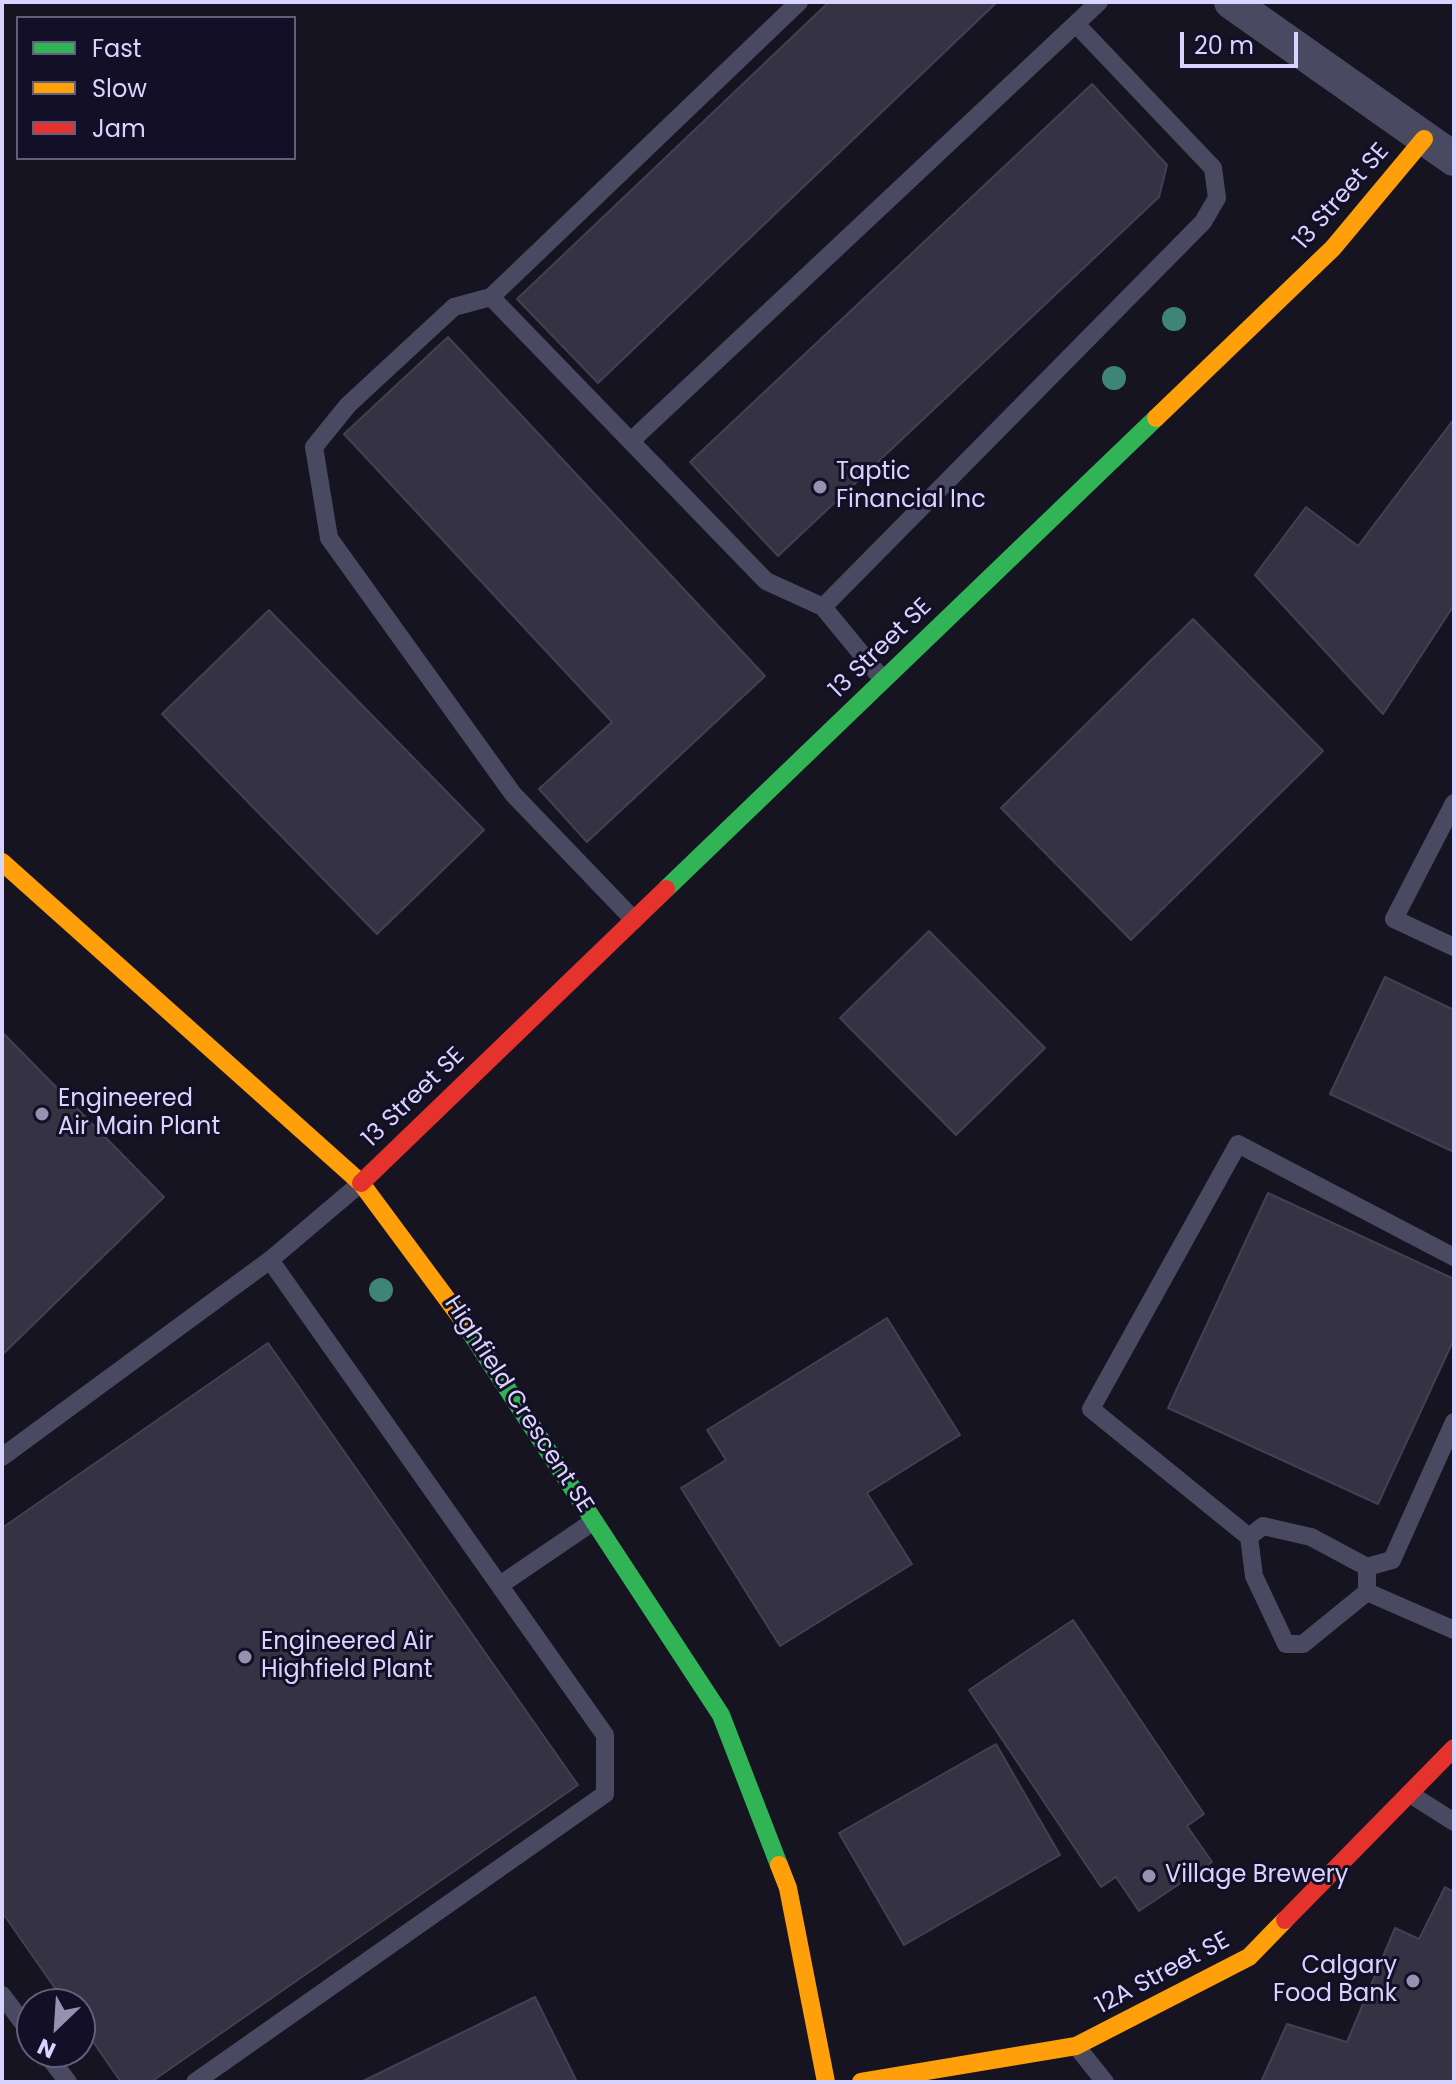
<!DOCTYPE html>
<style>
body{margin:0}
#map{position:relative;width:1456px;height:2084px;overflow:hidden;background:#161421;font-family:Poppins,sans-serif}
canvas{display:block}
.frame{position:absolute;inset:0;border:4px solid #d9d4ff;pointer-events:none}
.legend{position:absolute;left:16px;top:16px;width:280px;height:144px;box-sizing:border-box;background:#130f26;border:2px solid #625e7d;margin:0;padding:10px 14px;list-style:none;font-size:24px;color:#d9d4ff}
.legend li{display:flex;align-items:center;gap:16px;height:40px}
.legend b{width:40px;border:2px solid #625e7d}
.north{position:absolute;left:16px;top:1988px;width:80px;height:80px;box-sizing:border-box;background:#130f26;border:2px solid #625e7d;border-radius:50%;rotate:205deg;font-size:22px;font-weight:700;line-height:32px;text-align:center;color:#d9d4ff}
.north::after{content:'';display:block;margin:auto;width:28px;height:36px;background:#9591b1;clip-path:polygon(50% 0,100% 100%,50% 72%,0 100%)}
.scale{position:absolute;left:1180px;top:32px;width:118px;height:36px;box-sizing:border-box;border:4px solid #d9d4ff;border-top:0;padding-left:10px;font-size:24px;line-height:28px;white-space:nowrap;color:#d9d4ff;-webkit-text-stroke:6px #130f26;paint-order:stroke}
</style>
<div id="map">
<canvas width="1456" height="2084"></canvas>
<div class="frame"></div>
<ul class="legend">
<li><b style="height:10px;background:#30b455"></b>Fast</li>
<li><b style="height:10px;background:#ff9f0a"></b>Slow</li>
<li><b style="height:10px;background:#e5322d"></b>Jam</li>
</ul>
<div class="north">N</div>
<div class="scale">20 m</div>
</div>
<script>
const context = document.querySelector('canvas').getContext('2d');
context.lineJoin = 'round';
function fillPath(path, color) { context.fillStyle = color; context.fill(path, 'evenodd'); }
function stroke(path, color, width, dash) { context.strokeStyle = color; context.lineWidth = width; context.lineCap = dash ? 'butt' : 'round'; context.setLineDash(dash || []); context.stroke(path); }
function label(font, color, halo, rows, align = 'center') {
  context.font = font + ' Poppins,sans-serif'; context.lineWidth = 6; context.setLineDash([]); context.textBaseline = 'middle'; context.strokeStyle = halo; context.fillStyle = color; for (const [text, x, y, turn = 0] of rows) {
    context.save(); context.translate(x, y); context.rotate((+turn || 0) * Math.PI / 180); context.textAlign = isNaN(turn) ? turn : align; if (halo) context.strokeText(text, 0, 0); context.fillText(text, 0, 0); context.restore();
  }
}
const building = new Path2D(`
 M829,2H997L598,383L517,299Z
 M1092,84L1167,165L1159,197L778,556L690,462Z
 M448,337L765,676L587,842L539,789L612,722L344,434Z
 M1454,419V605L1383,714L1255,575L1306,507L1358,546Z
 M269,610L484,830L377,934L162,714Z
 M1193,619L1323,751L1131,940L1001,808Z
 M929,931L1045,1048L956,1135L840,1018Z
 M1385,977L1454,1010V1152L1330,1094Z
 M2,1032L164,1197L2,1355Z
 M1268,1193L1454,1279V1339L1378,1504L1168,1408Z
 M887,1318L960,1435L867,1493L912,1564L780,1646L681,1488L726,1460L707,1430Z
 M268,1343L578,1785L151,2082H121L80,2023V2004H66L2,1912V1528Z
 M1073,1620L1204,1814L1187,1826L1212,1862L1139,1911L1116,1877L1101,1887L969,1690Z
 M996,1744L1060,1855L904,1945L839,1833Z
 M1445,1887L1454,1892V2082H1261L1287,2024L1347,2042L1395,1928L1419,1939Z
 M535,1997L577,2082H361Z`);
const lane = new Path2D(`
 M799,2L491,297L766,581L823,607L883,680
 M491,297L454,307L348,405L314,447L329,538L513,794L634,920
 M631,441L1099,2
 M823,607L1203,222L1217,198L1213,168L1076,24
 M1454,803L1394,919L1454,947
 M2,1457L270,1260L361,1183
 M1263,1526L1311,1537L1367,1567V1592L1303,1644H1286L1254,1576L1249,1537Z
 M1249,1537L1091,1409L1238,1144L1454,1257
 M1367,1567L1392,1560L1454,1422
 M500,1585L594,1521
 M1367,1592L1454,1630
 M1410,1794L1454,1822
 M2,1995L32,2035
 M1077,2047L1105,2082
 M45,2052L68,2082
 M195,2082L605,1794V1735L270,1260`);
const street = new Path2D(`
 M1231,2L1454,159`);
const fast = new Path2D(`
 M666,889L1156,418
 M461,1318L721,1715L779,1865`);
const slow = new Path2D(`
 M1156,418L1333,248L1424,139
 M2,862L361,1183L461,1318
 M779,1865L788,1888L826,2082
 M861,2082L1076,2046L1249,1957L1285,1920`);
const jam = new Path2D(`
 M361,1183L666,889
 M1285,1920L1454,1748`);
const trees = [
 [1174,319],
 [1114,378],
 [381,1290]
];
const markers = [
 [820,487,8,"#9591b1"],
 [42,1114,8,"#9591b1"],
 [245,1657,8,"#9591b1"],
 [1149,1876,8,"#9591b1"],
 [1413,1981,8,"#9591b1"]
];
const streetNames = [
 ["13 Street SE",1342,197,-49],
 ["13 Street SE",881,649,-44],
 ["13 Street SE",414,1098,-44],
 ["Highfield Crescent SE",518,1405,57],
 ["12A Street SE",1163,1974,-28]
];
const poiNames = [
 ["Taptic",836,473],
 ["Financial Inc",836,501],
 ["Engineered",58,1100],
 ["Air Main Plant",58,1128],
 ["Engineered Air",261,1643],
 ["Highfield Plant",261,1671],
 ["Village Brewery",1165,1876],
 ["Calgary",1397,1967,"right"],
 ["Food Bank",1397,1995,"right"]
];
fillPath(building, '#343243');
stroke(building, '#433f54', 2);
stroke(lane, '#4a4962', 18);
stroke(street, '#4a4962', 34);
stroke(fast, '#30b455', 18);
stroke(slow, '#ff9f0a', 18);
stroke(jam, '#e5322d', 18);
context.fillStyle = '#3e8478';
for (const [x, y] of trees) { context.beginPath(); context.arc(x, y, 12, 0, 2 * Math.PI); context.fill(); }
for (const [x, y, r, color] of markers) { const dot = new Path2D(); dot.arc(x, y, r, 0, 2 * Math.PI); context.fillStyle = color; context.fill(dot); stroke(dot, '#130f26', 3); }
label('24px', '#d9d4ff', '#130f26', streetNames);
label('24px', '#d9d4ff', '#130f26', poiNames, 'left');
</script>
